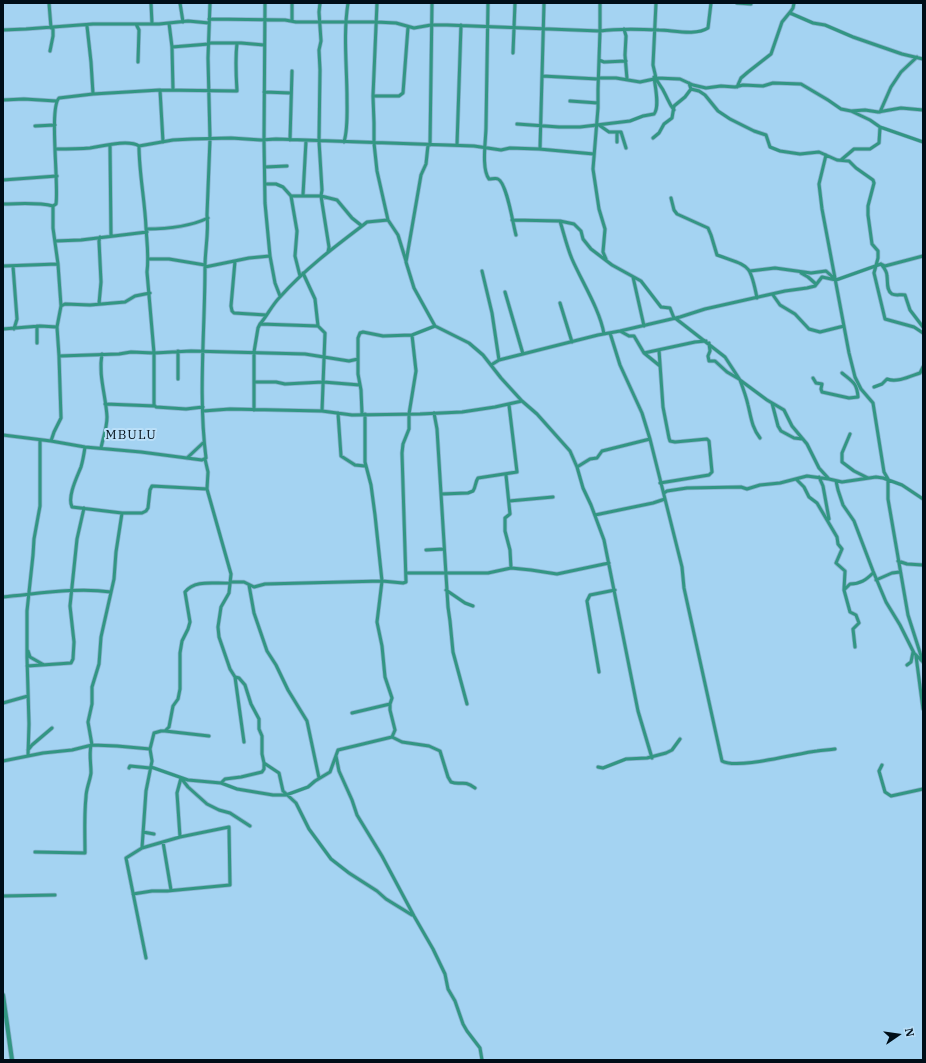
<!DOCTYPE html>
<style>
body{margin:0}
#map{position:relative;width:926px;height:1063px;overflow:hidden;background:#a4d3f2;font-family:"IBM Plex Serif",serif}
canvas{display:block}
.frame{position:absolute;inset:0;border:4px solid #000e18;pointer-events:none}
.north{position:absolute;left:878px;top:1015px;width:40px;height:40px;-webkit-text-stroke:3px #badff8;paint-order:stroke;rotate:77deg;font-size:11px;font-weight:700;line-height:16px;text-align:center;color:#000e18}
.north::after{content:'';display:block;margin:auto;width:14px;height:18px;background:#000e18;clip-path:polygon(50% 0,100% 100%,50% 72%,0 100%)}
</style>
<div id="map">
<canvas width="926" height="1063"></canvas>
<div class="frame"></div>
<div class="north">N</div>
</div>
<script>
const context = document.querySelector('canvas').getContext('2d');
context.lineJoin = 'round';
function stroke(path, color, width, dash) { context.strokeStyle = color; context.lineWidth = width; context.lineCap = dash ? 'butt' : 'round'; context.setLineDash(dash || []); context.stroke(path); }
function label(font, color, halo, rows, align = 'center') {
  context.font = font + ' "IBM Plex Serif",serif'; context.lineWidth = 4; context.setLineDash([]); context.textBaseline = 'middle'; context.strokeStyle = halo; context.fillStyle = color; for (const [text, x, y, turn = 0] of rows) {
    context.save(); context.translate(x, y); context.rotate((+turn || 0) * Math.PI / 180); context.textAlign = isNaN(turn) ? turn : align; if (halo) context.strokeText(text, 0, 0); context.fillText(text, 0, 0); context.restore();
  }
}
const minor = new Path2D(`
 M49,3L51,28
 M151,3L152,24
 M180,3L183,22
 M265,3L264,140L265,203L270,256L275,283L280,296
 M320,3L319,12L321,41L319,50L320,70L319,141L322,190L321,196L337,200L352,218L362,226L367,222L388,220L398,235L406,261
 M377,3L373,96L374,123V143L377,171L388,220
 M488,3L486,127C486,139 481,169 489,179C492,179 496,178 498,179C507,183 513,225 516,235
 M600,3V31L598,89V108L593,169L599,209L605,229L603,252L606,259
 M656,3L653,65L656,78L680,79L693,85L706,88L721,86L735,87L743,85L763,86L773,83L801,84L828,100L841,109L851,111L870,120L880,127L923,142
 M737,3L751,4
 M790,13L813,23L825,25L853,37L902,54L923,59
 M209,19L285,20L296,22H376L396,23L414,28L431,25H447L600,31C620,28 639,29 659,30C672,30 696,36 708,28L711,3
 M292,21V3
 M169,23L172,47L173,90
 M136,24L139,30L138,62
 M87,26L91,62L93,94L160,90L237,91C236,75 235,60 237,43
 M624,29L626,36L625,55L627,79
 M3,30L26,29L93,24H159L188,21L209,23
 M209,43H241L264,45
 M172,47L209,44
 M50,51L53,36V28
 M513,53L515,3
 M599,60L604,62L626,61
 M542,76L598,79
 M598,78H616L640,82L654,79
 M656,78C658,84 662,87 664,92C668,99 669,104 674,110
 M689,83L691,89L699,91L705,95L718,111L730,119L754,131L766,135L770,147L780,151L800,154L819,152L837,160L849,161L856,168L873,180L874,183L868,206V215L872,244L878,251V258L874,273L885,319L914,327L923,333
 M737,87L741,78L748,72L771,54L782,22L791,11L793,8L794,3
 M160,90L163,142
 M264,92L291,93
 M373,96H399L403,93L408,27
 M3,100L24,99L56,101
 M570,101L598,103
 M851,111L865,110L878,112L901,108L923,110
 M880,112L891,87L901,72L917,57
 M517,124L559,127H580L630,121L643,116L654,114C660,107 655,86 654,77
 M599,125L609,132H621L626,148
 M35,126L55,125
 M653,138L659,133L664,124L672,118L674,106L685,97L691,89
 M290,140L292,71
 M344,142C348,129 347,113 347,99C347,67 343,35 348,3
 M617,142V132
 M110,145L111,236
 M428,145L426,164L421,175L406,262L414,288L435,326L469,343L483,355L501,378L522,401L537,414L570,451L577,467L583,488L591,505L604,540L638,711L652,758
 M430,145L432,3
 M457,145L461,25
 M55,149C67,149 78,149 90,148C102,146 129,139 139,146
 M540,149L544,3
 M826,155L819,184L822,209L849,353L855,377L861,389L873,403L884,472L888,479V499L908,615L923,662
 M841,160L854,149H870L879,143L880,127
 M265,167L287,166
 M3,180L57,176
 M265,184H276L283,187L291,196L297,231L295,256L300,276
 M303,195L306,141
 M291,196H321L329,247L328,252
 M671,198L674,210L677,214L708,228L711,235L717,255C749,267 750,262 757,298
 M3,204C20,204 36,202 53,206L56,204C59,184 49,108 59,98L93,94
 M512,220L560,221L574,224L581,231L583,239L591,249L612,265L641,281L661,307L670,308L674,318
 M560,221C564,234 567,247 572,259C582,282 600,310 604,334
 M146,229C167,229 189,227 208,218
 M55,241L81,240L147,232
 M149,259H169L205,265
 M235,261L231,306L232,311L234,313L266,315
 M58,264L61,306
 M881,264C884,268 887,271 887,276C888,282 886,290 892,294C896,296 901,294 905,295L910,310L923,327
 M3,266L58,264L53,228V206
 M13,266L17,319L14,329
 M205,267L249,258L270,256
 M482,271L492,313L499,360
 M750,271L775,268L811,273L826,271L836,280
 M303,273L315,299L318,326L325,333L322,411
 M801,273L808,277L816,284
 M633,277L644,326
 M505,292L523,354
 M773,295L780,305L795,314L809,329L820,332L844,326
 M560,303L572,342
 M99,304L101,282L99,241L100,237
 M675,318L725,357L740,380L767,400L784,410L792,426L807,444L819,468L829,479L842,482L876,477L883,478L902,485L923,499
 M260,324L318,326
 M37,326V343
 M57,327L61,306L65,304L90,305L125,302L135,296L150,293
 M3,329L40,326L57,327L59,356L119,354L131,352L154,353L191,351L305,354L349,361L358,359
 M620,331L629,336H634L644,353L660,366
 M610,333L620,365L642,413L650,439
 M709,343L710,351L708,356L709,361H715L727,372L739,379
 M659,350L663,407L669,438L670,441L675,442L707,439L709,441L712,472L709,475L660,483
 M644,353L695,342L706,341
 M491,365L499,360L598,335L620,331L680,317L705,309L785,291L807,288L815,286L822,277L836,280L881,264L885,266L923,256
 M813,378L816,383L822,384L821,389L822,392L849,398L858,397C857,383 853,382 842,373
 M178,379V351
 M740,380C743,388 746,396 748,405C751,417 752,428 760,438
 M255,382H276L285,384L323,382
 M323,382L360,385
 M874,387L882,384L887,379C897,383 911,376 920,373L923,367
 M772,403L778,426L781,431L794,438L803,439
 M105,404L155,406
 M203,407L186,409L156,407L154,405V353L147,272C149,257 147,243 146,228C145,201 139,173 139,146L173,140L192,139L231,138L261,140L276,139L474,146L501,150L510,148L539,149L594,154
 M254,410V352L258,328L260,324C267,316 272,305 280,297C304,270 333,248 362,226
 M203,411L230,409L322,411L352,415L420,414L462,412L495,407L522,401
 M338,413L341,456L355,465L365,466
 M434,413L437,429L448,607L450,621L453,652L467,704
 M362,414L361,390L358,374V338L360,333L363,332L383,336L412,335L435,326
 M850,434L842,453V462L854,471L868,478
 M3,435L51,441L85,447L141,452L202,460L206,458C198,395 205,330 205,267C205,249 209,232 207,215L210,139L208,58L210,3
 M51,441L54,432L61,418L59,356
 M85,447C84,454 83,460 81,467C77,477 67,497 72,507L122,513H142L146,511L148,508L150,490L152,486L207,489
 M101,448C103,438 107,428 107,417C106,396 98,375 102,354
 M187,458L203,443
 M205,459L208,472L207,489L231,574L229,593L221,607L218,627L219,637L230,669L235,677L244,742
 M577,467L590,459L597,458L602,451L650,439L682,567L684,588L722,761C737,770 798,753 817,751C823,750 829,750 835,749
 M506,475L510,514L505,518V531L510,550L511,568
 M819,477L823,486L829,519
 M796,479L804,487L809,497L817,503L837,537L838,544L842,549L836,563L845,571L844,590
 M836,481L838,490L843,505L854,521L873,571L886,602L900,625L914,653L922,661
 M664,493L667,491L687,488L741,487L747,489L760,485L780,483L807,476L829,479
 M441,494L468,493L473,491C476,487 475,482 478,478L517,472L509,405
 M509,501L553,497
 M595,515L653,503L665,499
 M426,550L444,549
 M898,561L907,564L923,565
 M407,573H488L511,568L531,570L557,574L609,563
 M876,580L892,573L900,572
 M230,582H244L254,587L265,584L382,581L403,583L406,582L402,453L403,444L409,429V414L416,371L412,335
 M249,585L254,613L267,651L276,665L288,690L307,721L319,778
 M446,590L465,603L473,606
 M3,597C38,594 75,587 111,592
 M855,647L853,629L859,623L856,615L850,612L844,590L850,584C860,584 866,580 873,573
 M28,651L30,657L44,665
 M916,656L923,709
 M907,665L911,662L913,652
 M27,666L71,663L73,659L74,642L70,606L77,539L84,508
 M599,672L587,601L590,595L615,590
 M235,677L239,678L245,685L251,704L259,719V729L262,736V754L264,763L279,773L283,791L296,803L309,829L331,859L349,873L377,891L386,899L412,915
 M3,703L28,696
 M352,713L390,704
 M165,731L209,736
 M392,737L402,742L429,746L440,751L448,777L451,782C461,786 463,779 475,788
 M92,745L88,722L92,704V687L99,664L101,637L114,579L116,552L122,513
 M150,749L154,733L161,731H165L169,727L173,706L178,699L180,689V653L182,641L188,629L190,622L185,592C195,579 215,584 230,583
 M28,750L32,745L52,728
 M28,756L29,724L27,657V611L33,555L34,539L40,506V440
 M336,756L339,771L352,800L357,815L382,856L414,916L433,949L445,974L448,989L455,1001L463,1024L467,1031L480,1048L482,1060
 M3,761L43,753L72,750L92,745L117,746L150,749L152,761L146,791L142,848L126,858L146,958
 M882,765L879,771L885,792L891,796L923,789
 M151,767L188,780L221,783L237,789L273,795H286L308,787L315,781L330,772L338,750L392,737L395,730L390,710V704L392,698L385,677L382,646L377,622L382,581L375,515L371,485L365,462V414
 M598,767L603,768L626,759L647,758L666,753L672,750L680,739
 M129,768L130,766L150,768
 M181,778L188,787L207,804L219,810L230,813L250,826
 M221,783L225,779L241,777L262,772L264,769V763
 M143,832L154,834
 M180,837L177,793L181,778
 M163,842L171,890
 M35,852L85,853C85,834 84,815 86,797C86,789 90,781 91,773C91,763 89,755 91,745
 M133,894L152,891H167L230,885L229,827L180,837L142,848
 M3,896L55,895`);
const tertiary = new Path2D(`
 M3,995L12,1060`);
const quarterNames = [
 ["MBULU",131,435]
];
stroke(minor, '#86b0cb', 4.5);
stroke(tertiary, '#86b0cb', 5.5);
stroke(minor, '#329683', 3);
stroke(tertiary, '#329683', 4);
context.letterSpacing = '1px';
label('13px', '#000e18', '#badff8', quarterNames);
context.letterSpacing = '0px';
</script>
